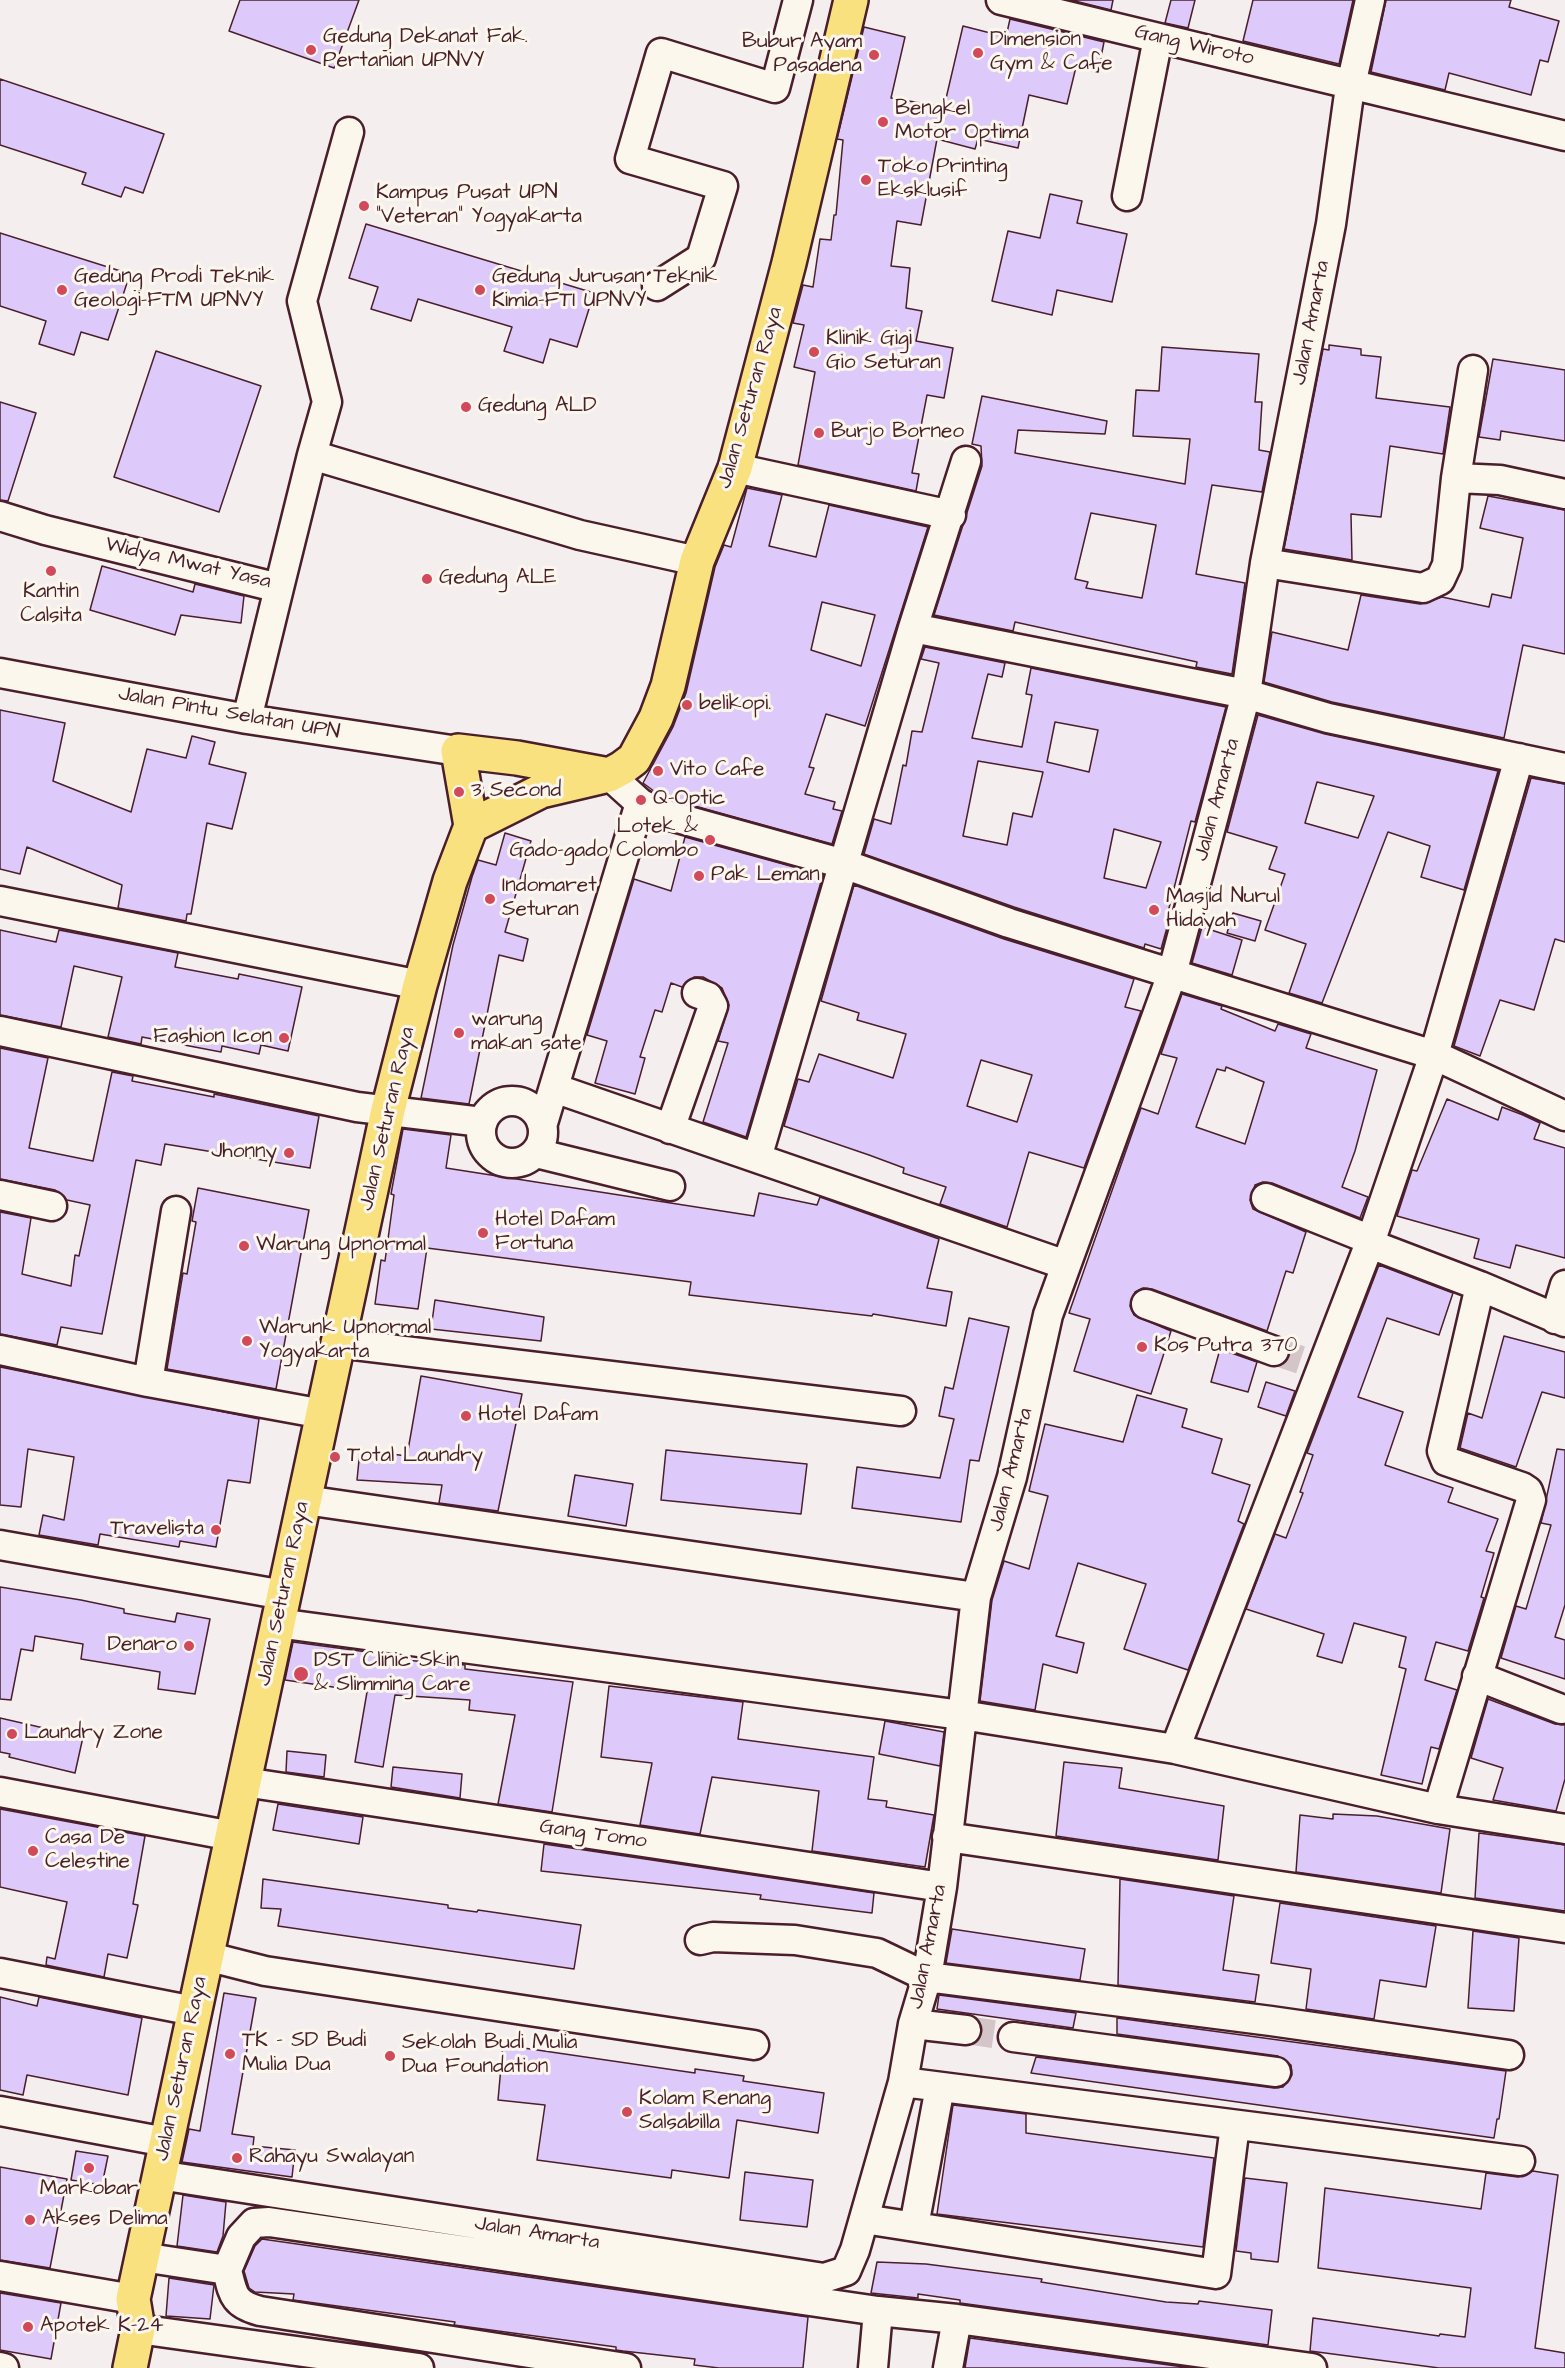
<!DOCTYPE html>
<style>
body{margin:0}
canvas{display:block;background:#f5eeef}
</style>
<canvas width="1565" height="2368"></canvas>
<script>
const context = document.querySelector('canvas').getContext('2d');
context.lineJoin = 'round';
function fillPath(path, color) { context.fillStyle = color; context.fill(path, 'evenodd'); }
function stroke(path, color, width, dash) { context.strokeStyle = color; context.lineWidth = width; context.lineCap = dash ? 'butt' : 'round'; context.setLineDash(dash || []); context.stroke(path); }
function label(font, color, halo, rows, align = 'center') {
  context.font = font + ' "Architects Daughter",sans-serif'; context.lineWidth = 6; context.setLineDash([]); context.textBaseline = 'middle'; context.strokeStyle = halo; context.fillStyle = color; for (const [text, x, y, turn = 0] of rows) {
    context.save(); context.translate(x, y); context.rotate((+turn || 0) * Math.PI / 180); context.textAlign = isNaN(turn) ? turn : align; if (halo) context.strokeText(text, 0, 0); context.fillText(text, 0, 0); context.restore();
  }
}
const building = new Path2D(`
 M240,0H359L334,68L229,31Z
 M1071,0H1113L1111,10Z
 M1171,0H1195L1188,28L1165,23Z
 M1253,0H1353L1339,64L1243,41Z
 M1386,0H1511L1509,7L1559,21L1548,62L1540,60L1531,95L1449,73L1445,90L1371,72Z
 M1010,19L1104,42L1098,72L1076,67L1067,104L1029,95L1018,148L978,139L975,149L937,139L921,225L897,221L891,266L910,268L906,308L922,311L916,341L953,348L944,398L927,395L912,473L919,474L916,491L798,465L815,372L794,367L804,325L793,323L803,285L813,287L820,239L831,240L834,215H836L843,140L837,139L864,27L905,37L891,98L944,107L963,26L1006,37Z
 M0,79L164,134L143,193L125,187L121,197L82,184L86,173L0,145Z
 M1050,194L1082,201L1077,223L1127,234L1112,302L1057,290L1052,315L992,301L1008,231L1040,238Z
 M366,224L594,293L577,347L550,339L543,363L504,351L512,327L418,299L411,321L371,309L378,287L349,278Z
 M0,233L130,274L108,340L81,332L74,355L39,344L46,321L0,306Z
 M1329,345L1361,349V355L1381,357L1376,398L1450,407L1443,454L1390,446L1381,517L1351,514L1352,560L1284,549L1323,349L1329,350Z
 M1162,347L1259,354L1255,402H1262L1259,450L1270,452L1262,492L1212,485L1196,574L1245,583L1232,674L1196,667L1197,662L1015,622L1013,631L934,615L982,466L981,446L972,444L982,396L1107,421L1105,434L1018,430L1015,453L1185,484L1190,439L1133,436L1136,390L1159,391ZM1091,513L1156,525L1142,598L1086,588L1088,582L1075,579Z
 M156,351L261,386L219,512L114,477Z
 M1493,359L1565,370V441L1501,431L1500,440L1479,437Z
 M0,402L36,413L8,501L0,500Z
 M747,488L782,495L769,546L816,557L829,505L928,527L865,726L826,714L809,767L814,768L805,794L835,802L833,809L842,811L832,844L662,797L643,783L673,727L686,693L715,567L724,545L731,547ZM822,602L875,615L861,666L811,650Z
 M1488,496L1565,510V654L1523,645L1504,738L1332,702L1264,682L1272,632L1348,650L1361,595L1420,604L1442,597L1489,607L1492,594L1511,598L1523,538L1480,528Z
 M102,566L193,592L195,584L244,596L241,623L181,615L175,635L90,610Z
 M925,647L1005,663L1002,677L988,674L972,738L1022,747L1032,695L1026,694L1031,668L1226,707L1195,822L1191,821L1167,916L1170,917L1161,949L1145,944L1144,948L1014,907L864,854L874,819L891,824L903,765L906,766L912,731L922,732L939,663L921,659ZM1055,722L1098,730L1089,772L1047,762ZM978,761L1043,772L1032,817L1013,813L1007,845L963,836ZM1114,829L1161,842L1146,888L1104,878Z
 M0,710L65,723L53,781L131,812L147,749L186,758L192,736L215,742L209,764L246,773L232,829L207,823L191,914H187L186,921L118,908L122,885L27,847L20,874L0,869Z
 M1258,715L1325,734L1498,771L1464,890L1421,877L1430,846L1388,832L1322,1003L1289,993L1306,944L1265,930L1285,874L1269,869L1277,847L1227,832ZM1317,782L1374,796L1358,838L1305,823Z
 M1531,778L1565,784V942L1555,939L1534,1010L1500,1000L1480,1056L1454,1046Z
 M505,833L531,841L505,932L528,939L523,961L499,955L469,1104L421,1098L453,945L472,877L478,860L496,865Z
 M685,837L823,875L746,1137L703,1122L728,1043L718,1041L729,1005L722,988L703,977H694L682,987L671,983L662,1012L655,1010L640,1057L645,1058L635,1094L595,1083L607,1041L587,1035L634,879L671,891Z
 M854,885L1004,939L1134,979L1125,1007L1141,1011L1084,1168L1029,1152L1007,1227L940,1204L946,1187L903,1173L904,1168L869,1155L784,1126L798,1079L809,1082L819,1054L893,1078L906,1034L857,1020L859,1013L821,1001ZM981,1060L1032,1075L1017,1122L967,1106Z
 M1233,913L1261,921L1255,941L1227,933Z
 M1202,927L1242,940L1232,975L1192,963Z
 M0,930L56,942L59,930L178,953L175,967L238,979L239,974L302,987L288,1051L261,1045L259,1054L222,1046L221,1052L142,1037L141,1044L108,1037L122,977L74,966L61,1027L0,1015Z
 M1182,994L1222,1006L1221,1009L1275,1031L1278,1024L1311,1034L1306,1048L1377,1070L1355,1151L1342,1187L1368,1197L1360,1218L1272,1183L1263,1182L1255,1185L1250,1200L1253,1209L1306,1232L1293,1273L1286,1271L1267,1331L1152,1289L1143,1288L1135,1292L1130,1306L1134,1315L1171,1331L1151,1394L1074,1371L1090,1319L1069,1313L1141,1108L1158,1114L1177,1058L1161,1054ZM1226,1067L1264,1082L1245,1144L1196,1127L1217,1069L1225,1071Z
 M0,1048L48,1058L29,1148L93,1161L112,1072L133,1076L132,1081L214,1097V1094L319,1116L310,1168L165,1144L161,1165L136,1160L102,1334L61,1327L57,1345L0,1334V1212L31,1218L22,1274L71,1286L75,1255L79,1256L90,1205L67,1200L55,1190L0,1179Z
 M1447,1099L1498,1120L1502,1107L1523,1115L1540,1123L1534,1139L1565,1148V1258L1516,1245L1510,1268L1474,1258L1479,1239L1397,1216L1412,1170L1417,1171Z
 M403,1129L451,1135L446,1168L754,1216L759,1193L817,1205L820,1197L939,1239L927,1288L952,1292L946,1326L873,1314L872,1316L689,1295L691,1282L427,1248L418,1309L375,1304L381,1260L385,1261L394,1195L391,1194Z
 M198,1188L309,1210L276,1389L167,1369L183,1273L187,1274L196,1222L192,1221Z
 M1379,1265L1453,1293L1439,1335L1387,1318L1358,1397L1403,1412L1385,1465L1453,1488L1448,1502L1498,1519L1486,1551L1494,1553L1481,1597L1484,1598L1468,1651L1436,1642L1425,1680L1457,1690L1439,1749L1431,1747L1422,1784L1381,1775L1406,1669L1399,1667L1406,1637L1354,1623L1342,1663L1317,1656L1324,1634L1246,1609L1275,1534L1286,1538L1303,1493L1300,1492L1313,1455L1307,1453Z
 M435,1300L544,1317L541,1341L431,1329Z
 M969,1318L1009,1327L979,1461L970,1460L961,1522L852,1508L857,1467L940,1478L954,1419L939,1416L945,1387L953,1389Z
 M1504,1336L1565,1352V1398L1542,1392L1516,1467L1460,1448L1468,1413L1482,1418Z
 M1220,1349L1257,1362L1248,1392L1211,1382Z
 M0,1367L259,1419L250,1483L228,1480L216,1547L180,1541L179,1547L100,1534L98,1545L39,1535L43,1515L64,1520L74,1457L28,1449L21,1507L0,1505Z
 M421,1376L522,1394L498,1511L439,1503L442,1485L357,1480L360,1450L407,1456Z
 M1266,1382L1295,1391L1286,1416L1258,1407Z
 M1137,1395L1187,1409L1182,1427L1222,1439L1212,1473L1250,1485L1238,1521L1244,1524L1188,1670L1124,1649L1146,1584L1078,1563L1056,1636L1084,1643L1077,1673L1043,1664L1035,1710L980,1701L992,1600L1004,1561L1029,1569L1048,1496L1029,1491L1045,1424L1123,1442Z
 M1557,1449L1565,1450V1605L1555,1637L1565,1640V1679L1501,1658L1516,1606L1526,1609L1551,1525L1541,1523Z
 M666,1450L807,1464L801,1514L661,1500Z
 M575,1475L633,1484L626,1526L568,1516Z
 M0,1587L81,1600L124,1609V1613L175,1622L177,1613L210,1619L195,1694L158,1689L160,1672L81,1659L83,1644L35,1636L33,1651L21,1649L11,1700L0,1699Z
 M293,1642L390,1655L389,1659L457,1664L465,1665V1669L573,1682L552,1812L498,1804L515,1715L469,1710L470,1700L395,1695L383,1767L355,1762L367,1692L285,1680Z
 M609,1686L743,1702L738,1739L874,1757L868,1799L887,1801L886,1807L934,1815L925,1867L812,1851L819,1791L712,1777L700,1834L640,1825L652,1763L601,1757Z
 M1488,1699L1555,1724L1565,1725V1779L1556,1811L1493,1800L1503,1768L1471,1758Z
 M0,1718L83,1737L75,1773L9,1757L10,1754L0,1752Z
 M885,1721L944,1732L940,1766L879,1754Z
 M287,1751L326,1755L324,1777L286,1772Z
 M1064,1762L1122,1768L1119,1788L1224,1806L1218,1860L1056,1836Z
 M393,1767L462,1774L460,1798L391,1787Z
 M278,1804L363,1817L359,1844L273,1830Z
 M0,1809L145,1836L133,1904L138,1905L127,1958L108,1954L104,1977L46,1965L47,1957L55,1959L67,1902L0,1887Z
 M1333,1814L1377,1816L1450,1829L1441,1893L1296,1872L1300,1815L1333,1819Z
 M1479,1833L1565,1845V1911L1475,1898Z
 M544,1844L874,1893L872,1913L760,1899L761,1895L541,1871Z
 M263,1879L448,1905V1908L477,1912L478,1910L581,1925L574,1969L278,1926L281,1909L261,1908Z
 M1120,1879L1234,1896L1223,1970L1259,1975L1255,2002L1118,1985Z
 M1280,1903L1436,1926L1426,1987L1380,1980L1374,2019L1306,2009L1311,1969L1271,1963Z
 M952,1929L1085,1949L1080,1980L946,1963Z
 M1473,1931L1519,1938L1514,2011L1468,2008Z
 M224,1993L256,1998L232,2134L254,2137L253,2146L295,2150L292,2177L182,2162L189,2129L200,2131Z
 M939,1995L1076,2013L1073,2028L937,2009Z
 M0,1997L37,2006L39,1997L142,2018L128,2095L27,2075L23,2095L0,2090Z
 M1117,2018L1506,2071L1499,2119H1497L1494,2138L1031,2073L1036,2057L1274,2088L1283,2087L1292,2075L1291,2065L1278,2056L1117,2034Z
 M503,2045L695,2073V2069L744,2076L743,2081L824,2093L818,2133L737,2120L729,2178L672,2170L671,2178L537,2160L545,2105L498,2100Z
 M953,2105L1026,2114V2133L1214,2158L1203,2247L937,2214Z
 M76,2151L108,2156L102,2185L71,2180Z
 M0,2167L67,2179L50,2268L0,2260Z
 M1533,2171L1558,2175L1535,2348L1565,2353V2368H1439L1310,2351L1313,2318L1439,2336L1440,2334L1465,2337L1471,2288L1318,2268L1325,2188L1481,2209L1486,2173L1518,2177Z
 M745,2172L813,2180L807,2227L740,2220Z
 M1245,2178L1287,2183L1278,2262L1251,2259V2253L1236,2251Z
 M183,2195L226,2202L223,2236L217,2252L177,2246Z
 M262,2239L808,2317L803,2368H719L694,2365L695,2359L623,2351L616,2350V2347L454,2325L455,2322L293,2300L294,2294L255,2292L249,2288L244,2271L255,2246Z
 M877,2262L926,2264L1042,2279L1041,2282L1166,2302L1198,2304L1199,2301L1272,2310L1268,2345L960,2303V2300L918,2294V2298L871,2293Z
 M169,2278L214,2285L210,2319L166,2316Z
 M0,2293L61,2303L51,2359L0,2350Z
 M970,2338L1191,2368H965Z`);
const minorTunnel = new Path2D(`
 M1274,1351L1322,1367
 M966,2030L1013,2037`);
const minor = new Path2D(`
 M1001,0L1565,136
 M349,132L302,301L327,402L312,455L580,535L697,561
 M1127,196L1158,38
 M657,286L701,258L723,186L630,159L661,53L775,88L798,0
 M966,461L913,628L1246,694L1328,718L1565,768
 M735,468L951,515
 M1456,478L1500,480L1565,494
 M0,516L45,530L279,588L312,455
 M1265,563L1423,588L1440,580L1447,565L1456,478L1473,370
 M0,673L247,719L458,751
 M247,719L279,588
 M609,775L640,803L656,812L844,864L1009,923L1434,1055L1565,1116
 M0,901L420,985
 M0,1031L357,1107L482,1122
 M554,1088L1066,1265
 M481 1132a31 31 0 1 1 62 0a31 31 0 1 1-62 0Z
 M543,1123L640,803
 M670,1129L713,1006L708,997L697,993
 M536,1153L670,1186
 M757,1158L913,628
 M0,1195L52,1206
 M1266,1198L1371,1240
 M1370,1244L1480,1286L1442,1451L1446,1461L1522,1487L1528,1491L1531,1500L1438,1809
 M1480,1286L1565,1322
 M1146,1304L1274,1351
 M1555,1319L1565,1285
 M338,1343L901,1411
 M0,1350L148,1382L323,1414
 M148,1382L176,1211
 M305,1500L976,1597
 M0,1545L284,1595
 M278,1623L962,1715L1175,1749L1438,1809L1565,1829
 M1477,1676L1561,1709
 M1175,1749L1371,1240L1434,1055L1519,758
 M244,1782L942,1887
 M0,1792L232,1836
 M947,1837L1565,1928
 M700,1940L713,1937L795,1940L877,1953L927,1977L1271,2021L1509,2055
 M206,1956L265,1971L754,2045
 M0,1973L194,2011
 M913,2024L966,2030
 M1013,2037L1276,2072
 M903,2082L1520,2161
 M0,2111L166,2142
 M159,2175L824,2278L846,2271L855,2250L903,2082L913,2024L927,1977L942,1887L976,1597L1012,1477L1048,1315L1172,974L1246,694L1265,563L1331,224L1349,94L1370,0
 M864,2219L1216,2274L1235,2125
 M914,2226L940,2087
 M142,2257L227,2270L241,2237L254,2223L269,2222L878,2311L957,2319L1312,2368
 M227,2270C233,2294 233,2304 260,2311L626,2368
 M0,2276L133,2299
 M138,2329L419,2368
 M0,2367L4,2368
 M873,2368L878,2311
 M948,2368L957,2319`);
const major = new Path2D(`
 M609,775L517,758L458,751L471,826L541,791L609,775L622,768L634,759L656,718L668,686L697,561L735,468L789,263L851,0
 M130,2368L138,2329L133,2299L388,1110L420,985L450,881L471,826`);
const markers = [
 [311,50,6,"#d1495b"],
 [978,53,6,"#d1495b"],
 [874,55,6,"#d1495b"],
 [883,122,6,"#d1495b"],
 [866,180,6,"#d1495b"],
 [364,206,6,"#d1495b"],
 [62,290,6,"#d1495b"],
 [480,290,6,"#d1495b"],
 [814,352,6,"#d1495b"],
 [466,407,6,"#d1495b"],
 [819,433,6,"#d1495b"],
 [51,571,6,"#d1495b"],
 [427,579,6,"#d1495b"],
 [687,705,6,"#d1495b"],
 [658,771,6,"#d1495b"],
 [459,792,6,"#d1495b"],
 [641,800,6,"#d1495b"],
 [710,840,6,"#d1495b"],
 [699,876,6,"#d1495b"],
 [490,899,6,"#d1495b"],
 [1154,910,6,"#d1495b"],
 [459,1033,6,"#d1495b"],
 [284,1038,6,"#d1495b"],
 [289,1153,6,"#d1495b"],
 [483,1233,6,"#d1495b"],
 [244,1246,6,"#d1495b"],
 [247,1341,6,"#d1495b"],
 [1142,1347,6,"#d1495b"],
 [466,1416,6,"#d1495b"],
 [335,1457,6,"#d1495b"],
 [216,1530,6,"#d1495b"],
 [189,1646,6,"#d1495b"],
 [301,1674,8,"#d1495b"],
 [12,1734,6,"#d1495b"],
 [33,1851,6,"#d1495b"],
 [230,2054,6,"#d1495b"],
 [390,2056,6,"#d1495b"],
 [627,2112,6,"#d1495b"],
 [237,2158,6,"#d1495b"],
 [89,2168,6,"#d1495b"],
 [30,2220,6,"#d1495b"],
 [28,2327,6,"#d1495b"]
];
const poiNames = [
 ["Gedung Dekanat Fak.",323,38],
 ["Pertanian UPNVY",323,62],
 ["Dimension",990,41],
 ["Gym & Cafe",990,65],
 ["Bubur Ayam",862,43,"right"],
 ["Pasadena",862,67,"right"],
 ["Bengkel",895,110],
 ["Motor Optima",895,134],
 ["Toko Printing",878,168],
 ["Eksklusif",878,192],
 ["Kampus Pusat UPN",376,194],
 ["\"Veteran\" Yogyakarta",376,218],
 ["Gedung Prodi Teknik",74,278],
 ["Geologi-FTM UPNVY",74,302],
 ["Gedung Jurusan Teknik",492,278],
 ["Kimia-FTI UPNVY",492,302],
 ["Klinik Gigi",826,340],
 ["Gio Seturan",826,364],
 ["Gedung ALD",478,407],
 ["Burjo Borneo",831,433],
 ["Gedung ALE",439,579],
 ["Kantin",51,593,"center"],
 ["Calsita",51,617,"center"],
 ["belikopi.",699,705],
 ["Vito Cafe",670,771],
 ["3 Second",471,792],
 ["Q-Optic",653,800],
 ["Lotek &",698,828,"right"],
 ["Gado-gado Colombo",698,852,"right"],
 ["Pak Leman",711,876],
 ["Indomaret",502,887],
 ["Seturan",502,911],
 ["Masjid Nurul",1166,898],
 ["Hidayah",1166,922],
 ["warung",471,1021],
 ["makan sate",471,1045],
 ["Fashion Icon",272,1038,"right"],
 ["Jhonny",277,1153,"right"],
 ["Hotel Dafam",495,1221],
 ["Fortuna",495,1245],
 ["Warung Upnormal",256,1246],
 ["Warunk Upnormal",259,1329],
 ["Yogyakarta",259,1353],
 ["Kos Putra 370",1154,1347],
 ["Hotel Dafam",478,1416],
 ["Total Laundry",347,1457],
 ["Travelista",204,1530,"right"],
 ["Denaro",177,1646,"right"],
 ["DST Clinic Skin",314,1662],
 ["& Slimming Care",314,1686],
 ["Laundry Zone",24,1734],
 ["Casa De",45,1839],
 ["Celestine",45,1863],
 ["TK - SD Budi",242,2042],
 ["Mulia Dua",242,2066],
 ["Sekolah Budi Mulia",402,2044],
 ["Dua Foundation",402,2068],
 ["Kolam Renang",639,2100],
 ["Salsabilla",639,2124],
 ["Rahayu Swalayan",249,2158],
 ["Markobar",89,2190,"center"],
 ["Akses Delima",42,2220],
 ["Apotek K-24",40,2327]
];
const streetNames = [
 ["Gang Wiroto",1194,46,13],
 ["Jalan Amarta",1312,323,-79],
 ["Jalan Seturan Raya",751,398,-74],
 ["Widya Mwat Yasa",188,564,13],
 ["Jalan Pintu Selatan UPN",229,714,10],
 ["Jalan Amarta",1218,800,-75],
 ["Jalan Seturan Raya",388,1119,-77],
 ["Jalan Amarta",1012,1470,-76],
 ["Jalan Seturan Raya",284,1594,-78],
 ["Gang Tomo",593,1835,8],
 ["Jalan Amarta",929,1947,-79],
 ["Jalan Seturan Raya",182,2069,-78],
 ["Jalan Amarta",537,2234,9]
];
fillPath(building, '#ddcafb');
stroke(building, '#4a1f2b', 1.5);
stroke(minorTunnel, '#d3c5c8', 28, [28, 14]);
stroke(minor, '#4a1f2b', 33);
stroke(major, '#4a1f2b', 38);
stroke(minor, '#fbf7ec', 28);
stroke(major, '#fae180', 33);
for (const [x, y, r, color] of markers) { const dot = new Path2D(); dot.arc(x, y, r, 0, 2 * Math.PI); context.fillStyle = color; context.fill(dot); stroke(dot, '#fbf7ec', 2); }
label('21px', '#4a1f2b', '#fbf7ec', poiNames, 'left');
label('21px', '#4a1f2b', '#fbf7ec', streetNames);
</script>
